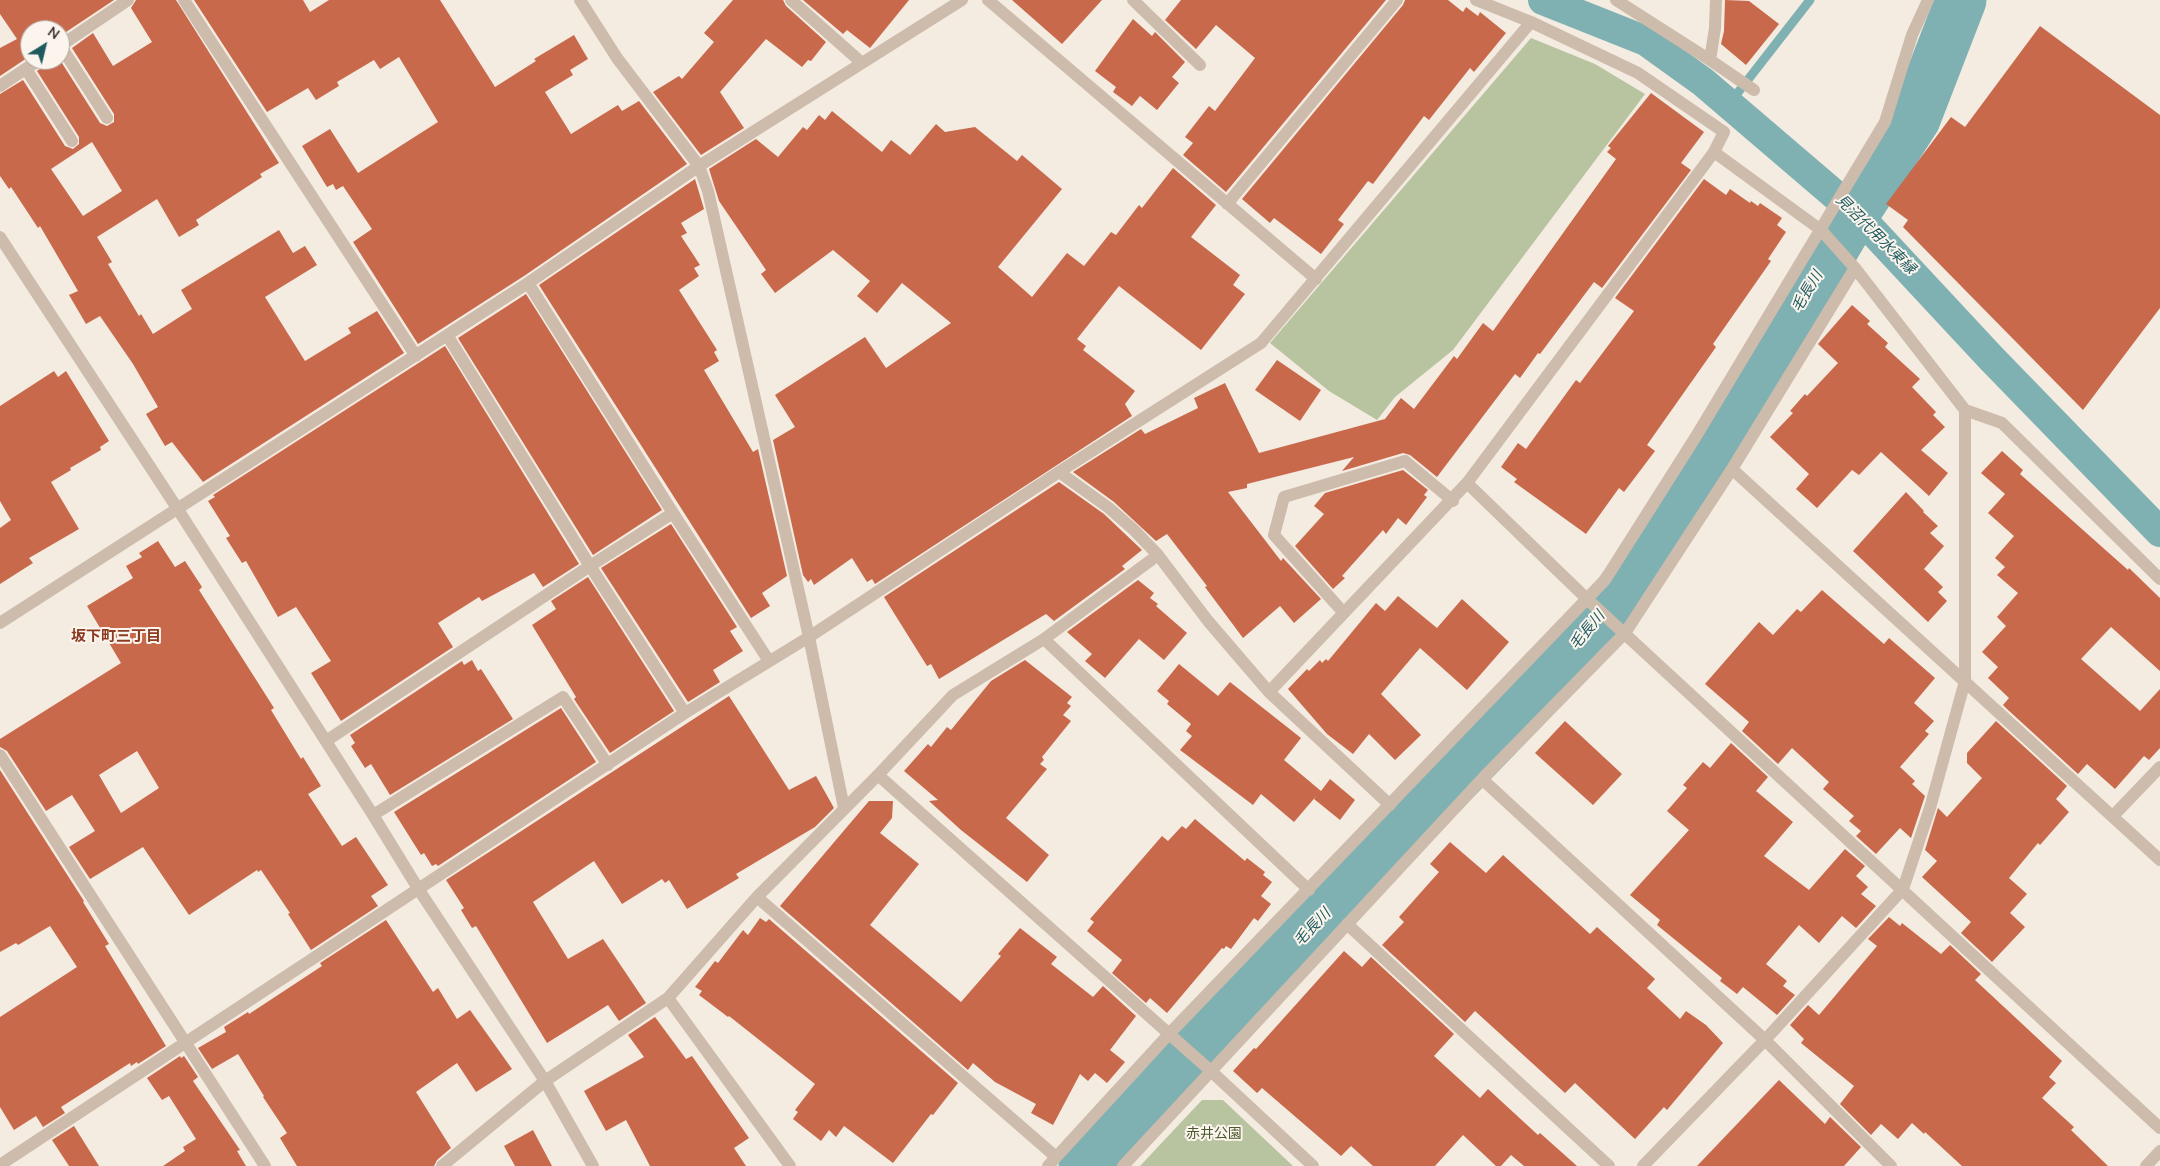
<!DOCTYPE html>
<meta charset="utf-8">
<style>
body{margin:0}
#map{position:relative;width:2160px;height:1166px;overflow:hidden;background:#f4ebe1;font-family:"Nunito Sans",sans-serif}
canvas{display:block}
.north{position:absolute;left:20px;top:20px;width:50px;height:50px;box-sizing:border-box;background:#fbf5ee;border:1px solid #aea6a0;border-radius:50%;rotate:36deg;font-size:14px;font-weight:700;line-height:20px;text-align:center;color:#3b302b}
.north::after{content:'';display:block;margin:auto;width:18px;height:22px;background:#1f5a5e;clip-path:polygon(50% 0,100% 100%,50% 72%,0 100%)}
</style>
<div id="map">
<canvas width="2160" height="1166"></canvas>
<div class="north">N</div>
</div>
<script>
const context = document.querySelector('canvas').getContext('2d');
context.lineJoin = 'round';
function fillPath(path, color) { context.fillStyle = color; context.fill(path, 'evenodd'); }
function stroke(path, color, width, dash) { context.strokeStyle = color; context.lineWidth = width; context.lineCap = dash ? 'butt' : 'round'; context.setLineDash(dash || []); context.stroke(path); }
function label(font, color, halo, rows, align = 'center') {
  context.font = font + ' "Nunito Sans","Noto Sans JP",sans-serif'; context.lineWidth = 4; context.setLineDash([]); context.textBaseline = 'middle'; context.strokeStyle = halo; context.fillStyle = color; for (const [text, x, y, turn = 0] of rows) {
    context.save(); context.translate(x, y); context.rotate((+turn || 0) * Math.PI / 180); context.textAlign = isNaN(turn) ? turn : align; if (halo) context.strokeText(text, 0, 0); context.fillText(text, 0, 0); context.restore();
  }
}
const green = new Path2D(`
 M1531,38L1595,64L1645,94L1453,350L1395,397L1377,420L1329,391L1270,343Z
 M1202,1100H1223L1293,1166H1140Z`);
const stream = new Path2D(`
 M1729,104L1810,0`);
const canal = new Path2D(`
 M1543,0L1646,41L1703,82L1855,212L1991,358L2160,532`);
const river = new Path2D(`
 M1084,1166L1190,1054L1522,710L1569,651L1618,595L1672,522L1855,212L1915,119L1961,0`);
const building = new Path2D(`
 M0,0H114L60,36V30H30V56L0,76V48L17,39L0,14Z
 M136,0H176L279,163L260,174L262,177L196,220L199,225L179,237L157,199L97,237L112,262L108,264L139,316L141,314L153,334L192,309L181,290L279,230L293,253L305,246L317,265L265,297L305,361L351,333L348,328L377,311L404,353L203,482L172,442L165,446L146,414L158,407L133,364L100,316L86,324L69,295L78,291L40,226L38,228L11,187L9,189L0,176V94L23,80L65,146L73,149L79,144V137L37,71L44,66L47,60H60L100,123L107,126L114,122V114L72,48L93,33L113,66L152,42L131,8ZM92,142L122,191L83,216L51,169Z
 M194,0H303L310,12L329,0H440L495,87L536,61L534,59L574,35L588,59L570,70L573,75L545,92L571,134L618,105L622,111L639,101L687,164L524,276L418,344L353,242L372,229L343,186L336,190L333,184L327,187L302,146L330,129L358,173L438,122L399,57L380,69L374,60L337,82L339,86L316,100L308,88L267,112Z
 M733,0H783L786,6L826,42L811,61L808,60L802,67L766,39L720,92L744,128L701,155L653,92L679,76L682,79L714,42L704,33Z
 M803,0H909L870,48L847,30L843,34Z
 M1012,0H1102L1062,44Z
 M1181,0H1386L1226,192L1183,155L1193,143L1185,137L1209,106L1215,111L1255,58L1216,25L1196,49L1165,20Z
 M1405,0H1448L1463,12L1466,7L1478,16L1480,12L1506,33L1474,72L1470,68L1429,120L1424,116L1373,184L1368,181L1338,220L1344,224L1321,254L1274,218L1270,223L1242,199L1403,5Z
 M1725,0L1749,1L1779,24L1746,65L1721,44L1724,31Z
 M1133,19L1152,36L1155,32L1185,62L1172,77L1179,83L1157,110L1140,96L1132,106L1113,92L1116,87L1095,71Z
 M2040,26L2160,115V308L2083,410L1903,227L1908,220L1886,204L1951,117L1965,127Z
 M1651,93L1704,132L1681,163L1691,170L1602,288L1594,282L1540,354L1538,353L1520,378L1515,374L1437,477L1410,455L1403,453L1342,471L1354,457L1247,484V488L1228,492L1281,561L1283,558L1321,599L1294,623L1280,606L1243,638L1205,587L1207,586L1167,534L1156,541L1114,502L1073,472L1141,429L1145,434L1198,408L1194,398L1225,383L1259,453L1385,419L1401,398L1414,409L1454,356L1457,359L1483,323L1493,331L1616,159L1607,152L1611,148L1608,146Z
 M832,111L882,152L891,140L910,155L936,124L945,132L975,127L1017,161L1022,155L1062,189L998,267L1032,297L1067,253L1084,266L1111,232L1116,235L1139,205L1142,208L1173,168L1216,205L1191,237L1240,275L1233,285L1245,294L1201,350L1119,286L1077,339L1086,346L1083,350L1135,391L1125,404L1132,416L875,584L872,579L867,582L852,558L814,585L811,579L808,582L803,575L773,440L795,427L775,395L865,337L886,368L951,323L902,283L877,313L857,296L870,281L833,250L775,293L761,274L766,270L719,201L709,169L756,139L778,157L803,127L807,130L819,115L825,120Z
 M695,179L704,209L681,223L687,233L681,236L700,265L694,268L699,276L679,290L717,350L714,352L719,361L704,370L753,452L758,449L787,576L762,593L770,606L751,618L539,285Z
 M1704,179L1726,195L1730,189L1750,203L1751,201L1758,206L1760,203L1782,218L1777,225L1786,232L1768,259L1771,261L1713,344L1716,347L1647,445L1655,451L1624,492L1619,488L1586,534L1514,482L1517,479L1501,467L1518,443L1526,449L1576,380L1580,383L1634,311L1615,298Z
 M526,294L662,510L593,555L458,338Z
 M1852,305L1870,321L1867,324L1888,343L1885,347L1920,379L1912,387L1936,412L1933,415L1945,427L1921,450L1948,473L1929,496L1881,452L1859,475L1852,470L1817,508L1796,489L1809,474L1770,437L1793,413L1790,411L1805,394L1807,396L1838,363L1818,344Z
 M445,346L579,564L543,587L534,573L482,601L479,597L438,623L453,647L341,721L311,673L331,661L296,607L278,617L246,561L242,563L226,538L230,536L208,501L215,497L213,495Z
 M1277,360L1321,390L1300,421L1255,390Z
 M54,371L58,377L66,371L109,441L100,447L101,450L70,468L71,470L51,482L79,529L29,558L33,563L0,584V528L11,520L0,501V406Z
 M2002,451L2023,470L2020,474L2128,570L2129,568L2160,598V671L2111,627L2081,659L2140,711L2160,689V748L2149,760L2144,756L2115,789L2087,764L2078,774L2007,709L2003,705L2009,698L1988,678L1998,667L1982,652L2006,626L1997,617L2018,593L1997,575L2005,567L1995,558L2014,536L1988,513L2005,494L1981,473Z
 M1403,470L1428,490L1424,495L1427,497L1406,525L1398,518L1386,534L1383,530L1342,576L1345,578L1333,589L1295,546L1324,514L1314,506L1325,493Z
 M1059,482L1104,514L1142,550L1122,566L1125,569L1054,621L1046,614L939,679L931,664L927,666L884,597Z
 M1906,492L1924,511L1923,512L1938,526L1930,533L1944,546L1924,569L1943,587L1938,592L1947,601L1928,622L1853,551Z
 M671,524L737,627L730,631L743,651L713,670L720,682L688,702L601,568Z
 M158,541L175,567L185,561L202,587L199,590L274,708L271,710L301,759L303,757L321,786L308,794L342,846L356,837L388,885L371,896L378,906L311,950L288,914L290,913L261,870L258,872L257,870L189,915L143,847L90,879L69,847L95,831L72,795L46,811L7,751L0,747V739L121,663L87,606L133,578L126,566L142,557L139,553ZM137,751L159,788L121,813L99,775Z
 M588,577L674,711L610,753L574,699L576,697L532,625L556,609L551,601Z
 M1138,580L1154,593L1150,598L1158,604L1156,606L1187,633L1164,660L1139,639L1105,678L1085,661L1092,654L1067,632Z
 M1822,590L1884,644L1889,638L1935,678L1914,703L1934,721L1925,731L1929,734L1900,767L1915,781L1912,784L1925,796L1911,838L1900,828L1876,854L1856,836L1861,831L1849,821L1854,816L1823,789L1829,782L1792,748L1778,764L1742,731L1749,722L1705,684L1759,622L1773,635L1797,609L1801,612Z
 M1398,596L1437,628L1462,599L1509,642L1467,690L1420,648L1381,694L1421,735L1395,760L1369,734L1353,754L1327,734L1288,689L1307,669L1309,671L1320,660L1322,663L1326,659L1328,661L1376,603L1385,611Z
 M472,660L478,671L481,669L513,719L390,795L371,764L365,768L351,746L355,743L350,735L462,661L464,665Z
 M1025,660L1072,697L1067,703L1071,706L1063,715L1071,721L1042,757L1044,760L1040,764L1047,769L1006,818L1049,855L1027,882L961,830L929,801L938,800L904,771L928,744L931,747L947,727L951,730L991,681Z
 M1179,664L1218,696L1230,682L1301,738L1284,760L1321,791L1330,779L1355,800L1340,820L1314,799L1318,794L1294,822L1261,794L1253,805L1180,750L1192,736L1186,731L1191,724L1167,704L1169,701L1157,691Z
 M729,696L789,790L816,776L834,808L815,827L736,874L739,878L687,909L669,880L665,883L662,879L622,904L594,861L533,902L568,959L603,939L646,1003L619,1021L608,1005L547,1043L476,926L472,928L461,910L464,908L446,880Z
 M561,708L596,762L438,866L436,864L432,866L424,853L421,855L394,812Z
 M1565,721L1622,774L1593,805L1535,753Z
 M1996,721L2067,786L2056,799L2069,812L2040,845L2038,843L2009,878L2027,894L2010,913L2025,927L1992,962L1961,933L1971,922L1922,877L1937,861L1925,850L1938,808L1947,817L1982,778L1967,763V753Z
 M1731,743L1768,777L1756,791L1793,822L1764,856L1809,890L1845,849L1865,866L1856,876L1868,887L1861,894L1876,906L1856,928L1842,916L1819,943L1799,925L1766,964L1787,981L1783,986L1795,995L1777,1015L1743,987L1737,994L1720,981L1722,978L1657,925L1660,920L1630,895L1689,830L1667,811L1687,788L1683,785L1703,762L1710,768Z
 M0,770L84,901L83,902L109,944L105,946L166,1046L138,1064L137,1062L131,1066L130,1063L61,1107L65,1113L43,1127L36,1116L14,1130L0,1107V1017L77,967L50,926L18,945L16,943L0,952Z
 M869,801H893L892,818L880,833L919,864L870,925L961,1002L1001,956L998,954L1020,928L1057,957L1051,964L1093,997L1103,986L1136,1016L1110,1050L1125,1062L1107,1083L1095,1073L1088,1081L1080,1074L1053,1125L1031,1113L1036,1104L995,1082L973,1063L968,1070L780,906Z
 M1195,819L1245,861L1247,858L1265,872L1263,875L1272,882L1261,896L1271,904L1258,921L1254,918L1231,949L1226,946L1224,949L1222,948L1167,1013L1150,998L1146,1003L1112,973L1122,960L1087,931L1094,922L1090,919L1162,836L1168,841L1182,826L1186,829Z
 M1450,842L1486,873L1503,855L1590,934L1597,927L1655,979L1647,988L1680,1019L1686,1011L1706,1025L1723,1043L1667,1110L1664,1107L1635,1139L1575,1083L1565,1093L1475,1011L1465,1022L1382,945L1404,922L1399,917L1439,872L1430,864Z
 M1889,917L1900,926L1902,923L1941,954L1950,945L1981,974L1975,980L2062,1061L2049,1077L2056,1083L2042,1098L2074,1127L2071,1130L2108,1166H1962L1925,1132L1924,1134L1912,1123L1898,1139L1881,1124L1871,1135L1840,1104L1854,1086L1801,1043L1804,1039L1790,1025L1808,1005L1819,1015L1877,946L1868,939Z
 M760,918L766,922L769,919L958,1083L933,1115L931,1114L893,1163L844,1126L836,1137L829,1130L821,1141L793,1119L798,1112L795,1110L815,1084L729,1016L728,1017L699,995L702,991L695,987L715,961L718,963L743,930L748,935Z
 M386,920L433,992L438,988L457,1019L470,1010L512,1069L476,1092L457,1063L416,1092L451,1148L437,1160L434,1166H297L280,1138L287,1133L263,1097L264,1096L238,1054L212,1069L198,1048L226,1032L224,1027L248,1012L249,1014L322,966L320,963Z
 M1344,951L1362,967L1371,957L1454,1034L1434,1056L1480,1098L1488,1089L1538,1135L1540,1133L1577,1166H1524L1511,1155L1501,1166H1496L1463,1135L1435,1166H1373L1351,1146L1341,1156L1262,1088L1257,1093L1233,1071L1254,1048L1256,1049Z
 M655,1017L686,1059L692,1056L749,1138L734,1148L746,1166H650L626,1120L606,1131L584,1091L644,1057L628,1035Z
 M180,1056L181,1058L184,1056L198,1077L193,1081L240,1150L237,1151L246,1166H163L185,1151L183,1147L196,1139L169,1096L162,1100L147,1078Z
 M1779,1080L1825,1124L1830,1117L1861,1147L1844,1166H1697Z
 M74,1126L99,1166H69L52,1140Z
 M533,1130L552,1166H515L504,1146Z`);
const minor = new Path2D(`
 M184,0L416,356
 M580,0L617,58L699,166L708,191L809,637L844,808
 M791,0L862,63
 M988,0L1316,279
 M1133,0L1200,65
 M1616,0L1710,60L1715,28L1716,0
 M60,45L107,118
 M60,46L128,0
 M1710,60L1754,90
 M26,69L72,141
 M0,86L39,60
 M1227,204L1397,0
 M0,237L177,508L373,815L419,890L545,1081L593,1166
 M528,283L673,513L769,661
 M447,335L590,566L685,713
 M1965,410L2002,423L2160,579
 M1732,469L2160,860
 M1059,472L1261,343L1531,22
 M1467,483L1587,599L2160,1128
 M1343,612L1274,535L1284,497L1405,461L1453,501
 M0,623L528,283L699,166L962,0
 M1044,639L1309,890
 M1269,692L1467,483L1714,152L1724,132L1638,73L1531,22L1476,0
 M326,741L590,566L673,513
 M0,755L265,1166
 M878,775L1212,1072L1313,1166
 M1482,779L1765,1040L1891,1166
 M373,815L563,697L608,765
 M2113,816L2160,767
 M757,897L1056,1157
 M1347,924L1609,1166
 M668,998L790,1166
 M0,1165L685,713L809,637L1059,472L1109,508L1134,530L1158,555L1208,621L1269,692L1390,805
 M442,1166L545,1081L668,998L757,897L878,775L953,695L1044,639L1158,555
 M1048,1166L1169,1034L1605,580L1695,438L1885,122L1912,35L1928,0
 M1123,1166L1482,779L1625,633L1732,469L1855,268
 M1643,1166L1765,1040L1903,889L1930,808L1965,681V410L1855,268L1821,230L1714,152
 M2146,1166L2160,1151`);
const parkNames = [
 ["赤井公園",1214,1135]
];
const waterNames = [
 ["見沼代用水東縁",1875,235,45],
 ["毛長川",1808,292,-59],
 ["毛長川",1588,631,-50],
 ["毛長川",1313,928,-46]
];
const neighbourhoodNames = [
 ["坂下町三丁目",116,637]
];
fillPath(green, '#b8c4a0');
stroke(stream, '#7fb0b2', 9);
stroke(canal, '#7fb0b2', 30);
stroke(river, '#7fb0b2', 51);
fillPath(building, '#c8694b');
stroke(minor, '#cdbbac', 12);
label('14px', '#4a5a2e', '#fbf5ee', parkNames);
label('italic 15px', '#1f5a5e', '#fbf5ee', waterNames);
label('bold 15px', '#8c3b22', '#fbf5ee', neighbourhoodNames);
</script>
